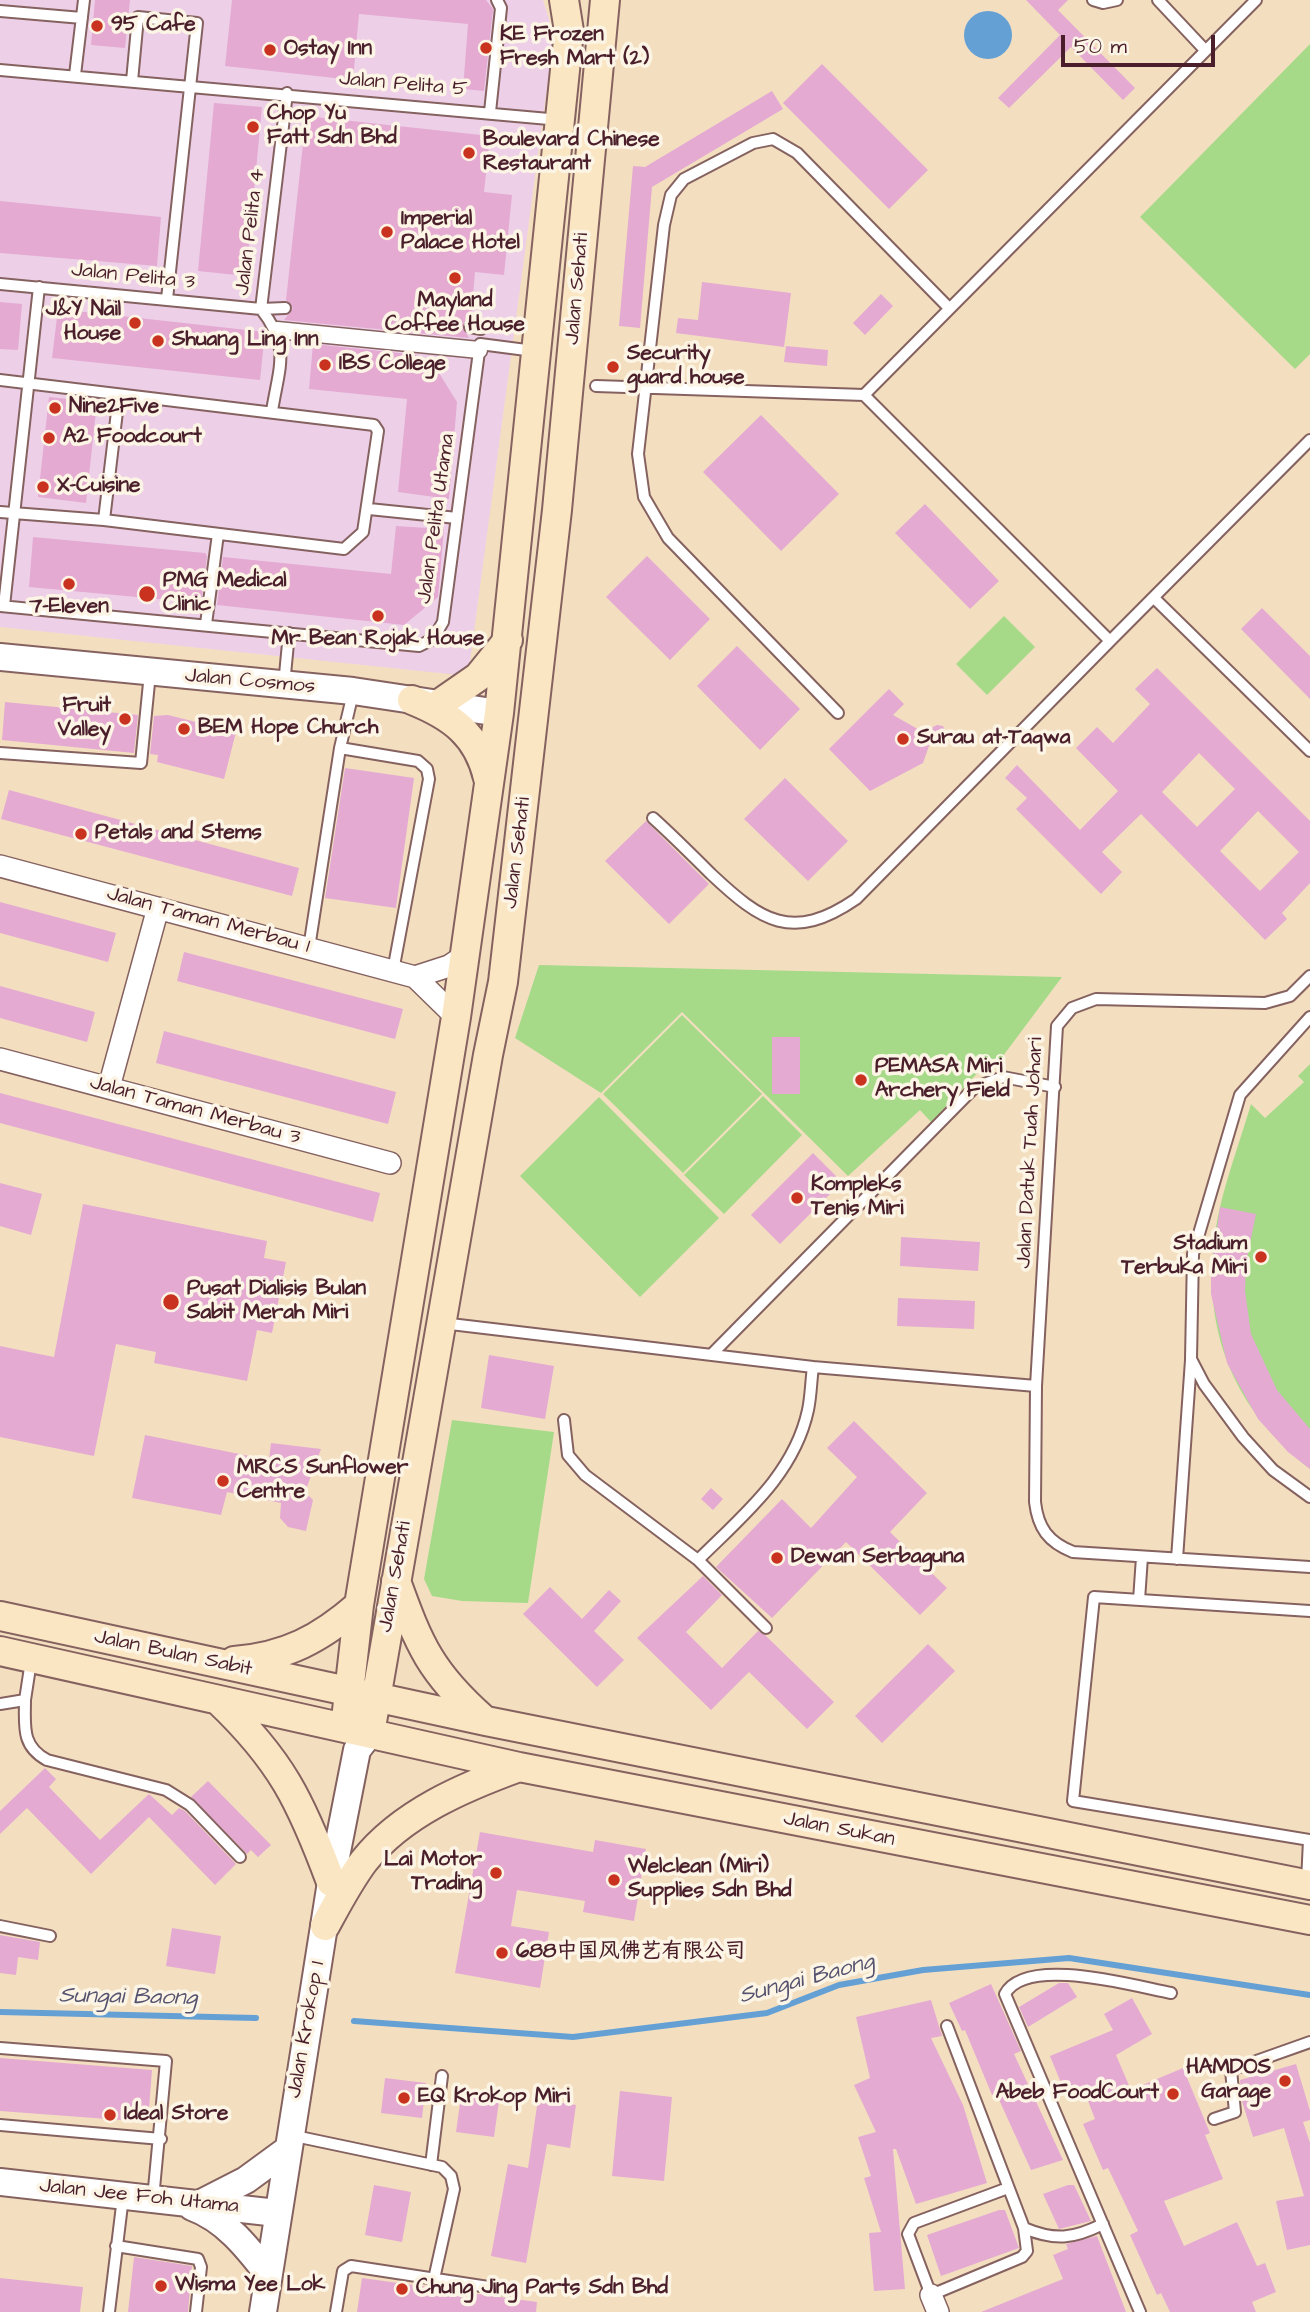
<!DOCTYPE html>
<meta charset="utf-8">
<style>
body{margin:0}
#map{position:relative;width:1310px;height:2312px;overflow:hidden;background:#f3dfc0;font-family:"Architects Daughter",sans-serif}
canvas{display:block}
.scale{position:absolute;left:1061px;top:35px;width:154px;height:32px;box-sizing:border-box;border:4px solid #4a1f2b;border-top:0;padding-left:9px;font-size:21px;line-height:24px;white-space:nowrap;color:#4a1f2b;-webkit-text-stroke:5px #fcf5e5;paint-order:stroke}
</style>
<div id="map">
<canvas width="1310" height="2312"></canvas>
<div class="scale">50 m</div>
</div>
<script>
const context = document.querySelector('canvas').getContext('2d');
context.lineJoin = 'round';
function fillPath(path, color) { context.fillStyle = color; context.fill(path, 'evenodd'); }
function stroke(path, color, width, dash) { context.strokeStyle = color; context.lineWidth = width; context.lineCap = dash ? 'butt' : 'round'; context.setLineDash(dash || []); context.stroke(path); }
function label(font, color, halo, rows, align = 'center') {
  context.font = font + ' "Architects Daughter","LXGW WenKai TC",sans-serif'; context.lineWidth = 7; context.setLineDash([]); context.textBaseline = 'middle'; context.strokeStyle = halo; context.fillStyle = color; for (const [text, x, y, turn = 0] of rows) {
    context.save(); context.translate(x, y); context.rotate((+turn || 0) * Math.PI / 180); context.textAlign = isNaN(turn) ? turn : align; if (halo) context.strokeText(text, 0, 0); context.fillText(text, 0, 0); context.restore();
  }
}
const built = new Path2D(`
 M0,0H543L554,35L468,676L0,627Z`);
const green = new Path2D(`
 M1310,44V354L1295,369L1140,217Z
 M1004,616L1035,647L987,695L956,664Z
 M539,965L1062,977L994,1068L987,1063L931,1122L920,1110L848,1176L682,1012L601,1093L515,1038Z
 M682,1015L762,1094L683,1173L603,1094Z
 M1310,1064V1469C1225,1403 1196,1312 1220,1207C1228,1173 1241,1138 1251,1104L1265,1118L1304,1082L1298,1076Z
 M763,1096L802,1135L724,1214L684,1175Z
 M599,1097L719,1218L640,1297L520,1176Z
 M452,1420L554,1432L528,1603L462,1601L432,1596L424,1579Z`);
const water = new Path2D(`
 M964 35a24 24 0 1 1 48 0a24 24 0 1 1-48 0Z`);
const stream = new Path2D(`
 M0,2012L256,2018
 M354,2021L573,2037L767,2013L839,1985L923,1970L1069,1958L1310,1995`);
const building = new Path2D(`
 M95,0H130L125,48L91,45Z
 M232,0H486L493,9L484,91L463,89L468,24L359,14L353,80L225,66Z
 M1026,0H1068L1058,10L1135,88L1123,100L1071,47L1009,108L998,98L1060,35Z
 M822,64L928,170L889,209L783,103Z
 M772,91L783,109L652,187L640,328L619,326L633,166L645,167Z
 M214,103L262,107L246,276L198,271Z
 M306,116L490,136L484,192L512,195L504,275L475,272L471,319L462,326L469,338L284,320L293,308L286,300Z
 M0,201L161,217L157,266L0,253Z
 M702,282L791,293L784,347L676,333L678,318L698,320Z
 M881,294L893,306L865,335L853,323Z
 M0,302L22,304L18,350L0,349Z
 M58,309L265,332L260,380L52,358Z
 M313,344L419,355L439,373L457,402L449,499L398,492L407,399L309,389Z
 M786,346L828,350L827,366L784,362Z
 M49,397L97,402L86,503L38,497Z
 M761,415L839,494L781,551L703,472Z
 M925,504L999,581L970,609L895,533Z
 M396,526L444,529L438,597L404,625L217,605L223,557L391,574Z
 M33,537L205,553L207,556L201,603L29,587Z
 M647,556L710,619L670,660L606,597Z
 M1262,608L1310,656V699L1241,629Z
 M737,646L800,709L760,750L697,686Z
 M1157,668L1310,821V883L1282,913L1287,919L1265,940L1141,814L1102,852L1122,872L1101,894L1016,809L1027,798L1005,778L1017,765L1080,830L1118,791L1076,748L1097,727L1113,743L1150,704L1135,689ZM1199,753L1235,789L1197,827L1162,792ZM1258,811L1299,852L1260,891L1220,851Z
 M889,689L904,704L893,715L923,732L937,725L943,726L948,737L941,744L929,746L923,763L870,791L829,749Z
 M5,702L138,715L134,753L2,740Z
 M168,715L236,732L224,779L157,762L158,755L150,754L154,716Z
 M345,768L414,778L396,908L325,898Z
 M785,778L848,841L808,881L744,819Z
 M9,790L299,868L292,896L1,819Z
 M646,821L709,884L669,924L605,861Z
 M0,902L116,933L108,962L0,933Z
 M184,952L403,1009L395,1039L177,981Z
 M0,986L95,1012L87,1042L0,1018Z
 M164,1031L396,1092L388,1124L156,1063Z
 M772,1037H800V1094H772Z
 M0,1093L380,1193L373,1222L0,1123Z
 M813,1153L842,1182L780,1244L751,1215Z
 M0,1183L42,1194L31,1235L0,1226Z
 M83,1204L267,1241L264,1258L286,1262L272,1333L257,1330L247,1381L154,1363L156,1352L116,1344L94,1456L0,1437V1346L54,1357Z
 M1220,1207L1256,1214L1246,1263L1245,1291L1251,1334L1277,1390L1310,1429V1469L1288,1452L1258,1419L1227,1363L1211,1294V1270Z
 M901,1237L980,1242L978,1271L900,1266Z
 M898,1298L975,1301L974,1329L897,1326Z
 M489,1355L554,1366L545,1419L481,1408Z
 M854,1421L927,1493L890,1532L947,1588L920,1615L846,1542L772,1618L716,1567L782,1499L811,1528L857,1477L827,1448Z
 M145,1435L269,1460L271,1443L321,1449L305,1492L313,1500L306,1531L288,1527L280,1518L281,1503L227,1492L221,1515L132,1498Z
 M711,1488L723,1499L713,1510L701,1499Z
 M703,1576L722,1595L686,1632L722,1668L758,1631L766,1636L834,1702L807,1729L749,1672L711,1710L637,1638Z
 M550,1587L582,1619L609,1590L621,1601L594,1631L624,1660L597,1687L523,1614Z
 M928,1644L955,1671L882,1743L855,1716Z
 M45,1768L56,1779L49,1787L100,1840L149,1794L172,1815L179,1808L185,1811L236,1864L215,1885L149,1817L91,1874L27,1808L0,1834V1811Z
 M208,1781L271,1845L258,1857L251,1850L247,1854L191,1797Z
 M480,1832L593,1852L595,1840L646,1849L634,1921L583,1912L585,1901L517,1890L511,1926L549,1932L540,1988L455,1973Z
 M172,1928L221,1936L215,1974L166,1966Z
 M0,1935L40,1942L38,1960L18,1957L16,1975L0,1973Z
 M1059,1983H1068L1077,1997L1028,2027L1019,2007Z
 M991,1984L1021,2051L1014,2054L1063,2160L1031,2170L996,2093L992,2095L965,2030L962,2031L949,2003Z
 M1132,1998L1152,2034L1116,2055L1131,2090L1183,2068L1210,2133L1205,2135L1223,2179L1164,2201L1184,2246L1237,2222L1257,2266L1265,2263L1276,2292L1252,2302L1256,2312H1170L1161,2293L1157,2295L1130,2235L1138,2231L1108,2168L1103,2170L1083,2124L1095,2119L1083,2088L1066,2095L1050,2056L1113,2030L1104,2014Z
 M931,2000L942,2036L931,2038L963,2105L987,2183L916,2204L896,2149H893L905,2289L874,2291L869,2233L881,2232L864,2178L871,2176L858,2137L876,2132L854,2085L870,2078L856,2017Z
 M0,2058L152,2070L148,2122L0,2111Z
 M1296,2064L1310,2111V2120L1303,2122L1310,2143V2245L1287,2250L1276,2201L1304,2196L1284,2128L1253,2137L1242,2101L1240,2080Z
 M385,2078L426,2083L422,2118L381,2113Z
 M462,2089L500,2094L494,2137L456,2132Z
 M620,2091L672,2097L664,2181L612,2176Z
 M538,2099L576,2105L570,2148L547,2144L526,2263L491,2256L508,2164L528,2168Z
 M374,2185L411,2192L402,2242L365,2235Z
 M1068,2185H1074L1091,2221L1059,2229L1043,2194Z
 M999,2210H1005L1019,2248L941,2276L927,2235Z
 M1097,2236L1126,2312H981L1063,2279L1053,2255L1068,2249L1066,2244Z
 M134,2257L192,2266L188,2312H128Z
 M0,2278L83,2287L80,2312H0Z
 M362,2278L537,2302L536,2312H357Z`);
const service = new Path2D(`
 M1093,0L1103,3L1117,0
 M1158,0L1205,50
 M1256,0L864,395L1110,641L1310,440
 M0,11L82,18
 M0,70L560,120
 M75,75L84,0
 M132,81L138,17L197,23L167,299
 M490,112L501,8L497,0
 M0,284L261,309L285,308
 M470,327L481,329
 M0,380L374,425L378,431L363,532L344,549L104,520L0,512
 M596,386L864,395
 M272,411C279,367 291,347 261,309L287,93
 M369,509L457,518
 M104,520L119,395
 M1154,598L1310,751
 M0,606L419,646L433,639L443,622L480,344L534,351
 M4,606L39,287
 M206,624L218,534
 M284,685L289,633
 M838,713L668,538L644,497L638,454L664,225L671,195L684,179L753,143L773,139L797,153L949,308
 M340,748L353,693
 M0,753L141,763L150,673
 M653,818C673,836 692,855 711,874C761,921 792,943 856,899L1110,641
 M309,948L340,748L418,761L427,769L429,779L393,971
 M1310,976L1290,996L1265,1003L1096,999L1072,1008L1057,1026L1036,1386L1035,1502C1038,1528 1048,1542 1073,1552L1310,1567
 M1310,1017L1240,1095L1193,1254L1191,1359L1204,1384L1243,1437L1273,1470L1310,1497
 M442,1323L813,1367L1036,1386
 M712,1354L974,1088L1003,1077L1055,1087
 M564,1420L568,1455L585,1475L698,1560L766,1628
 M1177,1559L1191,1360
 M698,1560C742,1516 794,1475 808,1410C811,1396 811,1381 813,1367
 M1139,1600L1142,1557
 M1310,1611L1094,1597L1073,1801L1310,1840
 M25,1700C25,1726 21,1746 47,1760L166,1790L190,1805L240,1857
 M0,1704L25,1700L31,1661
 M1307,1882L1309,1840
 M0,1926L50,1936
 M947,2026L1024,2228C1055,2241 1073,2239 1103,2224
 M0,2048L166,2061L153,2199
 M1214,2119L1235,2112L1231,2070L1310,2042
 M0,2125L161,2139
 M290,2135L442,2167L451,2176L454,2189L434,2279
 M431,2165L442,2076
 M1008,2188L914,2223L908,2234L931,2295L1022,2257L1027,2251L1024,2228
 M116,2246L198,2259L201,2267L196,2312
 M109,2312L123,2197
 M336,2312L343,2271L351,2266L508,2290
 M1140,2312L1005,1994C1026,1955 1134,1986 1171,1993`);
const pedestrian = new Path2D(`
 M277,330L479,350`);
const minor = new Path2D(`
 M0,866L415,977L456,1017
 M415,977L449,966L464,956
 M0,1059L390,1163
 M109,1087L158,908
 M931,2295L938,2312`);
const tertiary = new Path2D(`
 M0,657L353,691L499,713
 M0,2182L277,2213
 M201,2203L246,2180L287,2150
 M192,2207C225,2219 247,2247 268,2274
 M263,2312L331,1882L357,1750L370,1733`);
const secondary = new Path2D(`
 M412,700C452,716 478,735 488,778
 M439,704L478,677L508,640
 M396,1581C419,1645 431,1673 483,1719
 M0,1616L486,1721L1310,1885
 M0,1651L519,1767L1310,1920
 M234,1661C286,1657 320,1639 359,1605
 M218,1700C281,1760 301,1801 331,1882
 M345,1728L359,1605L456,1017L499,713L569,31L564,0
 M370,1733L488,1055L503,982L557,510L605,0
 M325,1926C337,1904 349,1881 364,1861C402,1813 464,1787 519,1767`);
const markers = [
 [97,26,7,"#c8321e"],
 [486,48,7,"#c8321e"],
 [270,50,7,"#c8321e"],
 [253,127,7,"#c8321e"],
 [469,153,7,"#c8321e"],
 [387,232,7,"#c8321e"],
 [455,278,7,"#c8321e"],
 [135,323,7,"#c8321e"],
 [158,341,7,"#c8321e"],
 [325,365,7,"#c8321e"],
 [613,367,7,"#c8321e"],
 [55,408,7,"#c8321e"],
 [49,438,7,"#c8321e"],
 [43,487,7,"#c8321e"],
 [69,584,7,"#c8321e"],
 [147,594,9,"#c8321e"],
 [378,616,7,"#c8321e"],
 [125,719,7,"#c8321e"],
 [184,729,7,"#c8321e"],
 [903,739,7,"#c8321e"],
 [81,834,7,"#c8321e"],
 [861,1080,7,"#c8321e"],
 [797,1198,7,"#c8321e"],
 [1261,1257,7,"#c8321e"],
 [171,1302,9,"#c8321e"],
 [223,1481,7,"#c8321e"],
 [777,1558,7,"#c8321e"],
 [496,1873,7,"#c8321e"],
 [614,1880,7,"#c8321e"],
 [502,1953,7,"#c8321e"],
 [1285,2081,7,"#c8321e"],
 [1173,2094,7,"#c8321e"],
 [404,2098,7,"#c8321e"],
 [110,2115,7,"#c8321e"],
 [161,2286,7,"#c8321e"],
 [402,2289,7,"#c8321e"]
];
const poiNames = [
 ["95 Cafe",111,26],
 ["KE Frozen",500,36],
 ["Fresh Mart (2)",500,60],
 ["Ostay Inn",284,50],
 ["Chop Yu",267,115],
 ["Fatt Sdn Bhd",267,139],
 ["Boulevard Chinese",483,141],
 ["Restaurant",483,165],
 ["Imperial",401,220],
 ["Palace Hotel",401,244],
 ["Mayland",455,302,"center"],
 ["Coffee House",455,326,"center"],
 ["J&Y Nail",121,311,"right"],
 ["House",121,335,"right"],
 ["Shuang Ling Inn",172,341],
 ["Security",627,355],
 ["guard house",627,379],
 ["IBS College",339,365],
 ["Nine2Five",69,408],
 ["A2 Foodcourt",63,438],
 ["X-Cuisine",57,487],
 ["PMG Medical",163,582],
 ["Clinic",163,606],
 ["7-Eleven",69,608,"center"],
 ["Mr Bean Rojak House",378,640,"center"],
 ["Fruit",111,707,"right"],
 ["Valley",111,731,"right"],
 ["BEM Hope Church",198,729],
 ["Surau at-Taqwa",917,739],
 ["Petals and Stems",95,834],
 ["PEMASA Miri",875,1068],
 ["Archery Field",875,1092],
 ["Kompleks",811,1186],
 ["Tenis Miri",811,1210],
 ["Stadium",1247,1245,"right"],
 ["Terbuka Miri",1247,1269,"right"],
 ["Pusat Dialisis Bulan",187,1290],
 ["Sabit Merah Miri",187,1314],
 ["MRCS Sunflower",237,1469],
 ["Centre",237,1493],
 ["Dewan Serbaguna",791,1558],
 ["Lai Motor",482,1861,"right"],
 ["Trading",482,1885,"right"],
 ["Welclean (Miri)",628,1868],
 ["Supplies Sdn Bhd",628,1892],
 ["688中国风佛艺有限公司",516,1953],
 ["HAMDOS",1271,2069,"right"],
 ["Garage",1271,2093,"right"],
 ["Abeb FoodCourt",1159,2094,"right"],
 ["EQ Krokop Miri",418,2098],
 ["Ideal Store",124,2115],
 ["Wisma Yee Lok",175,2286],
 ["Chung Jing Parts Sdn Bhd",416,2289]
];
const streetNames = [
 ["Jalan Pelita 5",403,85,5],
 ["Jalan Pelita 4",251,232,-83],
 ["Jalan Pelita 3",133,277,6],
 ["Jalan Sehati",578,289,-85],
 ["Jalan Pelita Utama",437,519,-82],
 ["Jalan Cosmos",250,682,5],
 ["Jalan Sehati",518,853,-83],
 ["Jalan Taman Merbau 1",208,921,15],
 ["Jalan Taman Merbau 3",195,1111,15],
 ["Jalan Datuk Tuah Johari",1031,1153,-87],
 ["Jalan Sehati",396,1577,-80],
 ["Jalan Bulan Sabit",173,1654,12],
 ["Jalan Sukan",839,1830,11],
 ["Jalan Krokop 1",307,2030,-80],
 ["Jalan Jee Foh Utama",139,2197,6]
];
const waterNames = [
 ["Sungai Baong",807,1980,-15],
 ["Sungai Baong",128,1998,1]
];
fillPath(built, '#edd0e8');
fillPath(green, '#a6da89');
fillPath(water, '#65a0d5');
stroke(stream, '#65a0d5', 6);
fillPath(building, '#e4aad2');
stroke(service, '#85625f', 14);
stroke(pedestrian, '#85625f', 19);
stroke(minor, '#85625f', 24);
stroke(tertiary, '#85625f', 30);
stroke(secondary, '#85625f', 32);
stroke(service, '#fff', 10);
stroke(pedestrian, '#fff', 16);
stroke(minor, '#fff', 21);
stroke(tertiary, '#fff', 26);
stroke(secondary, '#fbe6c4', 28);
for (const [x, y, r, color] of markers) { const dot = new Path2D(); dot.arc(x, y, r, 0, 2 * Math.PI); context.fillStyle = color; context.fill(dot); stroke(dot, '#fcf5e5', 2.5); }
label('bold 21px', '#4a1f2b', '#fcf5e5', poiNames, 'left');
label('21px', '#4a1f2b', '#fcf5e5', streetNames);
label('italic 23px', '#55536f', '#fcf5e5', waterNames);
</script>
